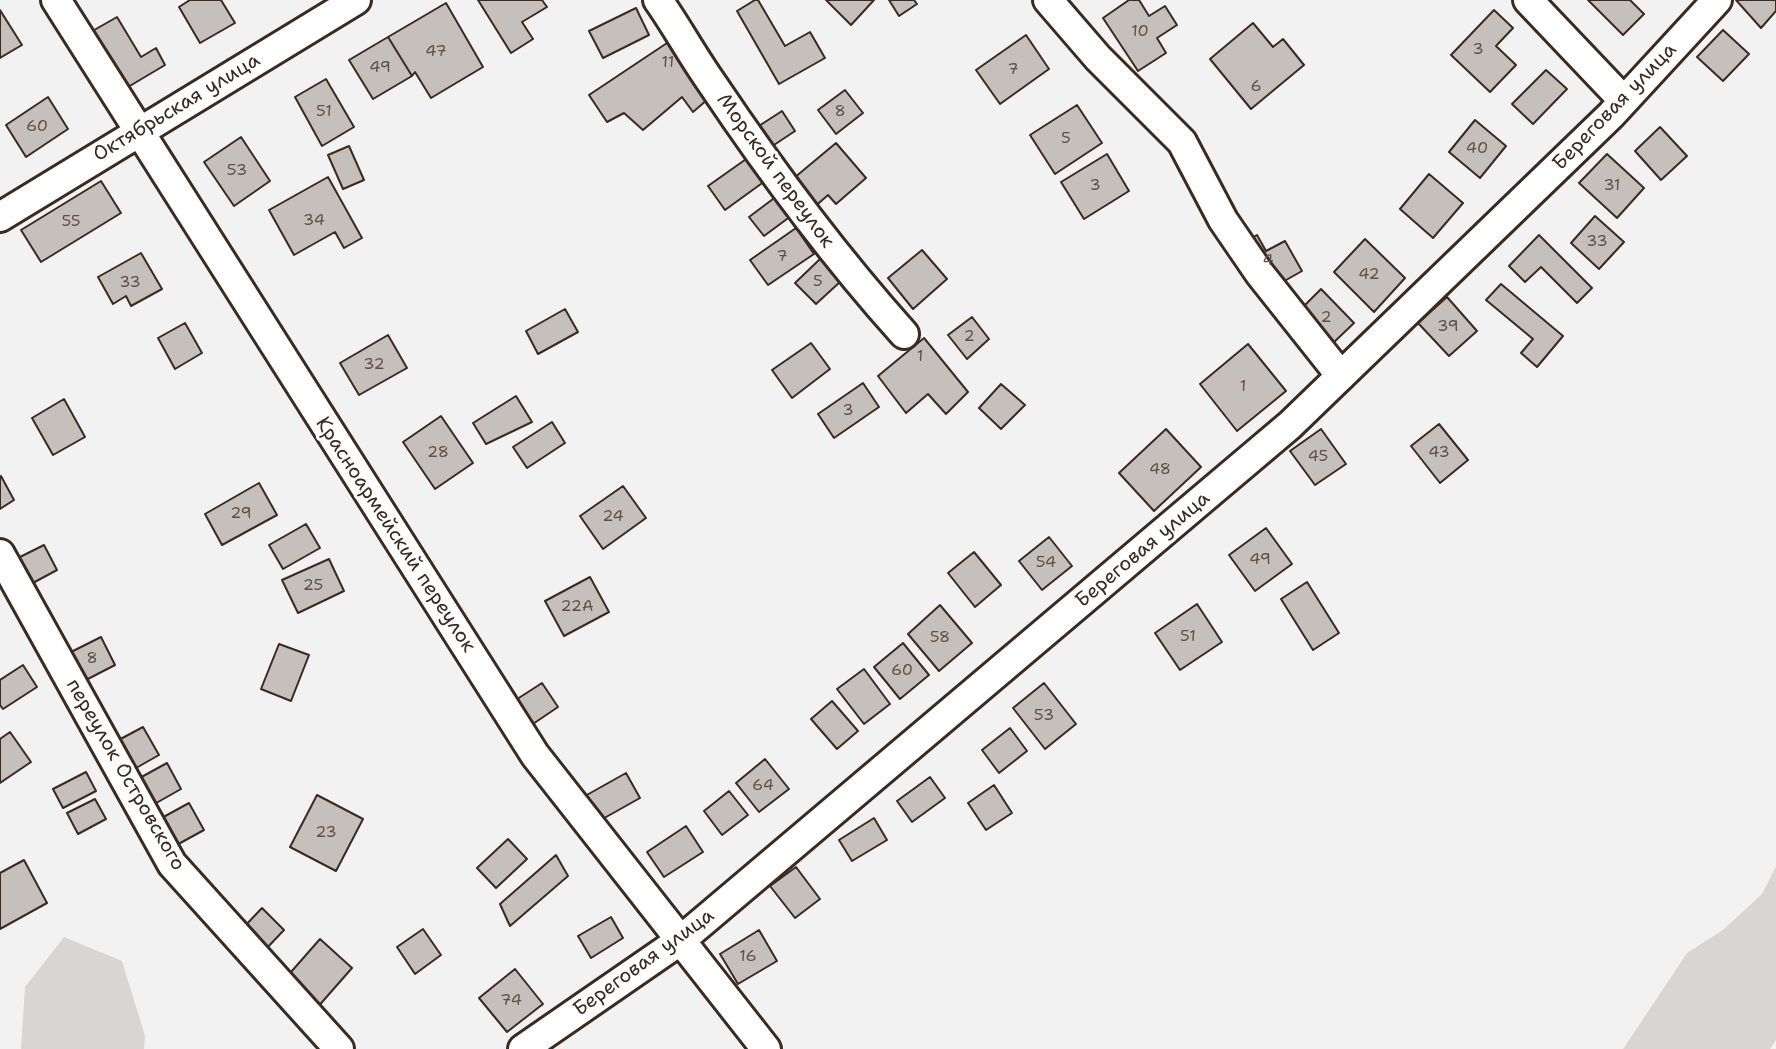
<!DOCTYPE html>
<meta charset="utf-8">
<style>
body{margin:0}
canvas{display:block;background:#f3f2f2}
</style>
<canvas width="1776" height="1049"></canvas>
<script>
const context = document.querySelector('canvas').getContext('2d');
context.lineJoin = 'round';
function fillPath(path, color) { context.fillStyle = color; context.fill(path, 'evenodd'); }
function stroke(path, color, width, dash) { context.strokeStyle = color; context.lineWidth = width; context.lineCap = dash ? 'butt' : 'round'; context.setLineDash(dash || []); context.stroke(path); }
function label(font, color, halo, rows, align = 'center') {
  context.font = font + ' "Shantell Sans",sans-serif'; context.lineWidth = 6; context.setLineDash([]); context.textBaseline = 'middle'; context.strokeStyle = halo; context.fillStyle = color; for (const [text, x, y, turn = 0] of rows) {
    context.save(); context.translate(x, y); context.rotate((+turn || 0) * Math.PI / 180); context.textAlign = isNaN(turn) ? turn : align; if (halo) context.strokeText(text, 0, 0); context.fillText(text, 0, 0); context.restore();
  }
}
const green = new Path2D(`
 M1776,866V1040L1770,1049H1623L1687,953L1723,930L1762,894Z
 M64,937L122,961L145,1036L144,1049H21L25,987Z`);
const building = new Path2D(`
 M190,0H221L235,23L200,43L179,7Z
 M478,0H542L547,7L522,22L533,39L511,53Z
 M755,0H758L785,46L810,32L825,58L779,84L737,11Z
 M826,0H874L851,25Z
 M889,0H914L917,4L899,16Z
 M1129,0H1139L1149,16L1165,6L1177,25L1157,38L1166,53L1138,71L1103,18Z
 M1588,0H1630L1644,14L1623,35Z
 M1736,0H1776V11L1761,28Z
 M446,3L483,67L431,98L415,72L412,76L388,37Z
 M636,8L649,35L603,58L589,31Z
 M0,10L22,45L0,58Z
 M1494,10L1513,28L1496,46L1516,65L1490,92L1451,55Z
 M117,17L141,57L156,48L165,65L123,90L89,33Z
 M1253,23L1273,47L1283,39L1304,65L1251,109L1210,59Z
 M1723,30L1749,54L1723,81L1697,57Z
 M682,33L715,93L693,112L682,97L643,130L624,113L607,122L589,95Z
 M1026,35L1049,69L1000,104L976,70Z
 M388,37L412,76L373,99L349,60Z
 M1546,70L1567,89L1533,124L1512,104Z
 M326,79L354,127L322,146L295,97Z
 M845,90L863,113L836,134L818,110Z
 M48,97L68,129L26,157L6,125Z
 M1077,105L1102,143L1055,174L1030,135Z
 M782,111L795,131L762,153L748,133Z
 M1475,120L1506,146L1480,178L1449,152Z
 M1660,127L1687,156L1661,180L1635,151Z
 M241,137L270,181L234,206L204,162Z
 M836,143L866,178L836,204L828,195L811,210L788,183Z
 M349,146L364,180L343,189L328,155Z
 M1107,154L1129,191L1084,219L1061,182Z
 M1607,154L1644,188L1617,218L1579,183Z
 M749,157L765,181L725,210L708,186Z
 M1429,174L1463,203L1433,238L1400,209Z
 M328,177L362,238L344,248L335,232L294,255L269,210Z
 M101,181L121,213L41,262L21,230Z
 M777,196L791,216L764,236L749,217Z
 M1595,216L1624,242L1599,269L1571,243Z
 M796,228L814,254L768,285L750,260Z
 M1257,235L1266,251L1285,241L1302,271L1258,296L1232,249Z
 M1539,235L1592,288L1577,303L1541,267L1525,282L1509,266Z
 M1365,239L1405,278L1374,312L1334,272Z
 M922,250L947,279L913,309L888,278Z
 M141,253L162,289L131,306L126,296L113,304L98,277Z
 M820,259L841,281L816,304L795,283Z
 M1501,284L1563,336L1537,367L1521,353L1533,339L1486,300Z
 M1321,289L1354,323L1331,345L1298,312Z
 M1447,297L1477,331L1449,356L1418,323Z
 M565,309L578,332L538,354L526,331Z
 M972,317L989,339L967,359L948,335Z
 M185,323L202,353L175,369L158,338Z
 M388,335L407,368L359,395L340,363Z
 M924,338L968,392L946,414L928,394L906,413L878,376Z
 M811,343L830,369L792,398L772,370Z
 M1248,344L1286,391L1237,431L1200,384Z
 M863,383L879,407L834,438L818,414Z
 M1001,384L1025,405L1001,429L979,408Z
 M516,396L532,422L486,444L473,423Z
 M64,399L85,437L53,455L32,418Z
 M441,416L473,463L435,489L403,442Z
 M552,422L565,443L527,468L513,447Z
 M1439,424L1468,460L1440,483L1411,446Z
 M1166,429L1201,467L1154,511L1119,473Z
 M1321,429L1346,464L1315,485L1290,451Z
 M1,476L14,500L0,509V477Z
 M259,483L277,515L222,545L205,514Z
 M623,486L646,518L603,549L580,516Z
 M306,524L320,548L283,569L269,545Z
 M1266,528L1292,564L1255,591L1229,555Z
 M1049,537L1072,566L1042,590L1019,561Z
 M44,545L57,570L31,584L18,558Z
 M974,552L1001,585L975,607L948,573Z
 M329,559L344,591L298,613L282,580Z
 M590,577L609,612L564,636L545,601Z
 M1307,582L1339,633L1313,650L1281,599Z
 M1197,604L1222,642L1180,670L1155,633Z
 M940,605L972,643L939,671L908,634Z
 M101,637L115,665L84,681L69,653Z
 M903,643L929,675L900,699L874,667Z
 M279,644L309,655L291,701L261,689Z
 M23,665L37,687L3,709L0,705V680Z
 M864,669L890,704L864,724L837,689Z
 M542,683L558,707L527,728L511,703Z
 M1044,683L1076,724L1045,749L1013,708Z
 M832,701L858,731L837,749L811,719Z
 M143,727L159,755L129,772L113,743Z
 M1010,728L1027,751L999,773L982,750Z
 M10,732L31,762L0,783V739Z
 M765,759L789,789L759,812L736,783Z
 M167,763L181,789L151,806L136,780Z
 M86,772L96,791L63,808L53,789Z
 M626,773L640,798L599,821L585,796Z
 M930,777L945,798L912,822L897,801Z
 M994,785L1012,813L986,830L968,803Z
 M729,791L748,815L722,835L704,811Z
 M317,795L363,819L336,871L290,847Z
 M95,799L106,819L78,834L67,813Z
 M189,803L204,830L173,847L158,820Z
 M874,818L887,840L852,861L839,840Z
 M686,826L703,852L664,877L647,852Z
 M508,839L527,859L496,888L477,868Z
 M556,855L568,876L510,926L500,904Z
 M24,860L47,903L0,929V873Z
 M796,867L820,899L795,918L770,886Z
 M262,908L284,930L265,950L242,929Z
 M611,917L623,938L591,958L578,936Z
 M423,929L441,955L415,974L397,947Z
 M759,930L777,961L738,984L720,954Z
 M320,939L352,968L316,1009L284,980Z
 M515,969L543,1004L507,1032L479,998Z`);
const minor = new Path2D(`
 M56,0L535,755L766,1049
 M658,0C677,27 692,55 711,82C770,170 833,255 904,334
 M1048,0L1098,58L1182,142L1223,220L1260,274L1341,376
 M1528,0L1624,101
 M0,217L356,0
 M0,554L172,864L339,1049
 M523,1049L681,940L1290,425L1611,115L1717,0`);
const numberNames = [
 ["10",1140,32],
 ["3",1478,50],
 ["47",436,52],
 ["11",668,63],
 ["49",380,68],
 ["7",1013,70],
 ["6",1256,87],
 ["51",324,112],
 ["8",840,112],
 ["60",37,127],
 ["5",1066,139],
 ["40",1477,149],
 ["53",237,171],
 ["3",1095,186],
 ["31",1612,186],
 ["34",314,221],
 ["55",71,222],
 ["33",1597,242],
 ["7",782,257],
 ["4",1268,261],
 ["42",1369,275],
 ["5",818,282],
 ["33",130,283],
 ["2",1326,318],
 ["39",1448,327],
 ["2",969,337],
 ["1",920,357],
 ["32",374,365],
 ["1",1243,387],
 ["3",848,411],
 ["28",438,453],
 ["43",1439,453],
 ["45",1318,457],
 ["48",1160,470],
 ["29",241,514],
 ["24",613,517],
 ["49",1260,560],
 ["54",1046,563],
 ["25",313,586],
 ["22А",577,607],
 ["51",1188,637],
 ["58",940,638],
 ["8",92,659],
 ["60",902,671],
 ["53",1044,716],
 ["64",763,786],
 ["23",326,833],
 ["16",748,957],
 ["74",511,1001]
];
const streetNames = [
 ["Береговая улица",1615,107,-46],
 ["Октябрьская улица",177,108,-31],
 ["Морской переулок",775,171,54],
 ["Красноармейский переулок",395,535,57],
 ["Береговая улица",1143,550,-40],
 ["переулок Островского",125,775,60],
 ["Береговая улица",644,963,-36]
];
fillPath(green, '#d8d5d2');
fillPath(building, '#c6c0bd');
stroke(building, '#3b2a1e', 2);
stroke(minor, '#3b2a1e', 34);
stroke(minor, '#fff', 28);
label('16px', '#5e5046', null, numberNames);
label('20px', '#3b2a1e', '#fff', streetNames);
</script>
